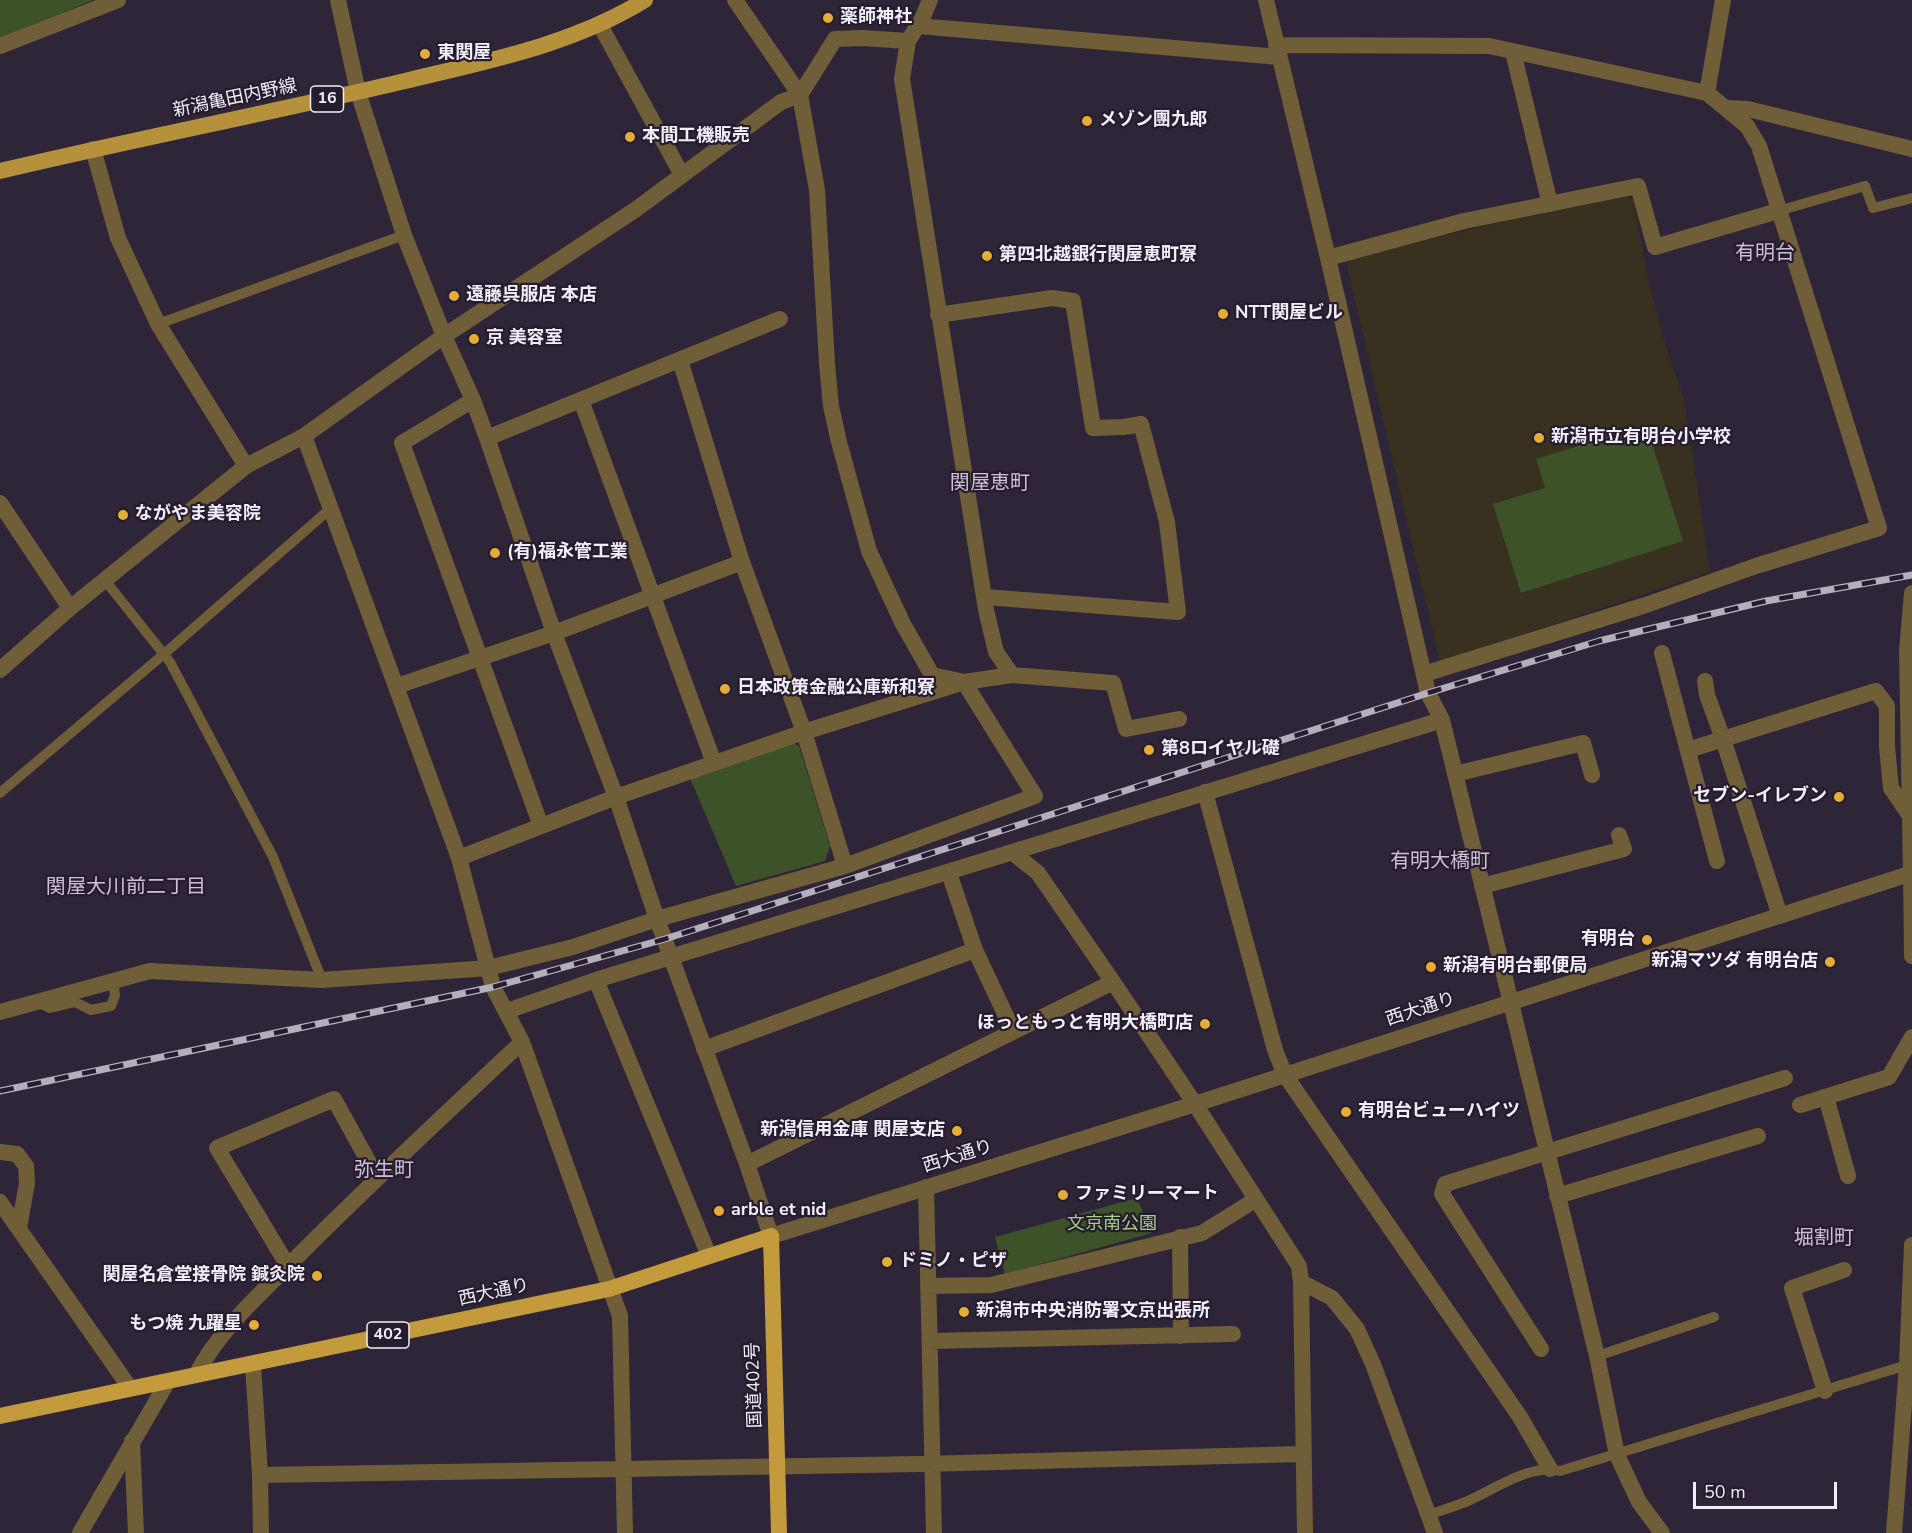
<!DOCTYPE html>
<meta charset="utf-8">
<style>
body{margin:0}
#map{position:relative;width:1912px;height:1533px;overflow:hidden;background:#2f2538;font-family:"Nunito Sans",sans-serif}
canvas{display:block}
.scale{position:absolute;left:1693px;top:1482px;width:144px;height:27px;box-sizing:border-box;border:3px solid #f3edf9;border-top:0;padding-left:8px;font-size:18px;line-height:21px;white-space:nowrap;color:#f3edf9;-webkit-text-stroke:4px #251c2d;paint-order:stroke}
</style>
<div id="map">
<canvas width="1912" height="1533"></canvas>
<div class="scale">50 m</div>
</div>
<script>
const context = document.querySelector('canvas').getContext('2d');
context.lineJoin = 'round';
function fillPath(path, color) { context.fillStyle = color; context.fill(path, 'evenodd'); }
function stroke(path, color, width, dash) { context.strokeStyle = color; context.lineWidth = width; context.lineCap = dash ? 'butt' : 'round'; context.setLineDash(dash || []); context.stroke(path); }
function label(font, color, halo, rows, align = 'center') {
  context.font = font + ' "Nunito Sans","Noto Sans JP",sans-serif'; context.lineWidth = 4.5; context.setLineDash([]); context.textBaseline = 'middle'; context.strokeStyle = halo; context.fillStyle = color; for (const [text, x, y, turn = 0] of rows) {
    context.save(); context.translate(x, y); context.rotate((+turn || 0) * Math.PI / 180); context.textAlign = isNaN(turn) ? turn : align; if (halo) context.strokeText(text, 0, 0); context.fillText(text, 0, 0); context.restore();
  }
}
const education = new Path2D(`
 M1626,197L1633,199L1650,288L1668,354L1684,399L1710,572L1440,662L1347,266L1352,258L1538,213Z`);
const green = new Path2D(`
 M0,0H93L0,39Z
 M1646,425L1683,541L1521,593L1493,504L1545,488L1536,459Z
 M793,743L799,746L830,846L825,861L736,886L690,778Z
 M1137,1198L1152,1233L1005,1274L995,1237Z`);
const service = new Path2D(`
 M1778,211L1865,186L1873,208L1912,198
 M158,324L404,235
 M104,579L170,662L273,857L322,980
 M0,793L164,654L330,509
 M37,1002L50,1008L75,1002L91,1010L111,1006L115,995L113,981
 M1597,1356L1714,1317
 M1427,1515C1442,1510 1458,1506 1472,1499C1498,1487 1530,1464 1560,1471L1907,1365`);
const minor = new Path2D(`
 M1266,0L1328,258L1428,693L1442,720L1597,1356L1617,1455L1639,1502L1662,1533
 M600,25L682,175
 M918,26L1279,57
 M1276,45L1489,46L1707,93L1747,126L1759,146L1879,528L1756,566L1646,605L1424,674
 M1513,52L1550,204
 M358,92L404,235L444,336L473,400L487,438L554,633L616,797L657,919L747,1164L771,1236
 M1707,93L1723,0
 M1727,108L1748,109L1912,149
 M93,149L118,238L158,324L246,466
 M1328,258L1464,221L1638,186L1655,247L1778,211
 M938,315L1052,298L1073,301L1093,428L1124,427L1141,424L1167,522L1178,612L985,597
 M680,360L742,562L804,732L845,866
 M473,400L402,443L541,826
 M581,400L714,763
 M304,436L459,858L493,987L522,1042L620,1316L625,1533
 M487,438L780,319
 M0,503L70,608
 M1662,653L1717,861
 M0,670L70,608L246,466L304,436L444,336L635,210L781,102L800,95L835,39L862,38L908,41
 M1012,675L1113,683L1126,729L1179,719
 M397,686L554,633L742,562
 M1688,750L1723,739L1707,695L1705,681
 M1455,774L1583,743L1592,775
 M1205,792L1275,1050L1285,1075L1520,1417L1550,1469
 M1013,853L1038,873L1113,982L1195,1104L1299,1266L1301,1282L1305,1533
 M459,858L616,797L804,732L964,682L1012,675L996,652L986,610L902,79L908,41L922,19L930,0
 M949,873L975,950L1013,1031
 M1911,873L1912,956
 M1482,886L1624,849L1619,835
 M1780,916L1723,739L1876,691L1887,706V747L1891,788L1908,813
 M596,980L709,1256
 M507,1011L596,980L1442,720
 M0,1012L150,971L322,980L488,968L573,947L657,919L845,866L1035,796L964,682L932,675L903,624L869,551L839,442L831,406L827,364L817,190L800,95L735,0
 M704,1049L975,950
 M1826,1097L1848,1176
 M1800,1105L1889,1077L1912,1037
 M0,1152L17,1154L26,1166L27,1183L19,1228
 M747,1164L1113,982
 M926,1187L934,1533
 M1557,1196L1758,1136
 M0,1202L130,1388
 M1180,1237L1181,1336
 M288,1266L217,1148L334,1099L377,1177
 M1301,1282L1332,1298L1357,1329L1373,1364L1435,1533
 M928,1286L991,1285L1202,1233L1255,1200
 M930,1341L1233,1334
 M1541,1349L1442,1194L1445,1184L1785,1078
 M253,1364L260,1475L261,1533
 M196,1375C220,1328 263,1292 300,1254C372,1182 447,1112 522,1042
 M1825,1391L1792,1288L1844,1270
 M132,1441L136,1533
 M260,1475L922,1464L1302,1454
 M80,1533L168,1381
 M1894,1533L1907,1365L1912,1245`);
const tertiary = new Path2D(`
 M338,0L358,92
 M0,46L118,0
 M1911,873L1907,651L1912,593
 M771,1236L1195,1104L1912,873`);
const primary = new Path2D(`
 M0,171C135,139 270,113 405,81C487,61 572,45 645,0`);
const trunk = new Path2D(`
 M0,1416L609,1289L771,1236L779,1533`);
const rail = new Path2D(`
 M0,1091L493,987L665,939L1428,693L1599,641L1766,601L1912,575`);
const markers = [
 [828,18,6,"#e6ad36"],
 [425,54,6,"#e6ad36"],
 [1087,121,6,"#e6ad36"],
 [630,137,6,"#e6ad36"],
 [987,256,6,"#e6ad36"],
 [454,296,6,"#e6ad36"],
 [1223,314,6,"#e6ad36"],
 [474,339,6,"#e6ad36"],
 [1539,438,6,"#e6ad36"],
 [123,515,6,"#e6ad36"],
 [495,553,6,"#e6ad36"],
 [725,689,6,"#e6ad36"],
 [1149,750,6,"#e6ad36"],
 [1839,797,6,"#e6ad36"],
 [1647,940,6,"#e6ad36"],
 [1830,962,6,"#e6ad36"],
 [1431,967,6,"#e6ad36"],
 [1205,1024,6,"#e6ad36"],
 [1346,1112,6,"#e6ad36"],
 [957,1131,6,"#e6ad36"],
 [1063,1195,6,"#e6ad36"],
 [719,1211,6,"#e6ad36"],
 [887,1262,6,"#e6ad36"],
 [317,1276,6,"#e6ad36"],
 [964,1312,6,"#e6ad36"],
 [254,1325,6,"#e6ad36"]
];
const shields = [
 [327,99,33],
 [388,1335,42]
];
const shieldNames = [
 ["16",327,99],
 ["402",388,1335]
];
const poiNames = [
 ["薬師神社",840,18],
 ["東関屋",437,54],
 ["メゾン團九郎",1099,121],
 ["本間工機販売",642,137],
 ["第四北越銀行関屋恵町寮",999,256],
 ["遠藤呉服店 本店",466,296],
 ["NTT関屋ビル",1235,314],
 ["京 美容室",486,339],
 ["新潟市立有明台小学校",1551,438],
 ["ながやま美容院",135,515],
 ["(有)福永管工業",507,553],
 ["日本政策金融公庫新和寮",737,689],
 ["第8ロイヤル礎",1161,750],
 ["セブン-イレブン",1827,797,"right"],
 ["有明台",1635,940,"right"],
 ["新潟マツダ 有明台店",1818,962,"right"],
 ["新潟有明台郵便局",1443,967],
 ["ほっともっと有明大橋町店",1193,1024,"right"],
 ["有明台ビューハイツ",1358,1112],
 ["新潟信用金庫 関屋支店",945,1131,"right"],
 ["ファミリーマート",1075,1195],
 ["arble et nid",731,1211],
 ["ドミノ・ピザ",899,1262],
 ["関屋名倉堂接骨院 鍼灸院",305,1276,"right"],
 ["新潟市中央消防署文京出張所",976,1312],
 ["もつ焼 九躍星",242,1325,"right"]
];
const streetNames = [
 ["新潟亀田内野線",235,99,-12],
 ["西大通り",1421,1010,-18],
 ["西大通り",958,1157,-17],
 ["西大通り",494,1293,-12],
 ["国道402号",755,1385,-92]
];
const parkNames = [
 ["文京南公園",1112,1225]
];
const neighbourhoodNames = [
 ["有明台",1765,254],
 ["関屋恵町",990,484],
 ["有明大橋町",1440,862],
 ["関屋大川前二丁目",126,888],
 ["弥生町",384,1171],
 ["堀割町",1824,1239]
];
fillPath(education, '#383120');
fillPath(green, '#3d5229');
stroke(service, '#705e39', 10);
stroke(minor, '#705e39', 16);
stroke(tertiary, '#705e39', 16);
stroke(primary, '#b6913c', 16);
stroke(trunk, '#c49b3c', 16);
stroke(rail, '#b5aebc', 7);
stroke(rail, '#251c2d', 4.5, [14]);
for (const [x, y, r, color] of markers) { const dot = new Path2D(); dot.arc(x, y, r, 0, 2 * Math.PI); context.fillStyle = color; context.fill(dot); stroke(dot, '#251c2d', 2); }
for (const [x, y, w] of shields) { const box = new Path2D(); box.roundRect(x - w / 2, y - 13, w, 26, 4.5); context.fillStyle = '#251c2d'; context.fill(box); stroke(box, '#f3edf9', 1.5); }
label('bold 16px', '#f3edf9', null, shieldNames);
label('bold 18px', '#f3edf9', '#251c2d', poiNames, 'left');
label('18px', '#f3edf9', '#251c2d', streetNames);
label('18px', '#a8cc87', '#251c2d', parkNames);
label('20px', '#cdc1d9', '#251c2d', neighbourhoodNames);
</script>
